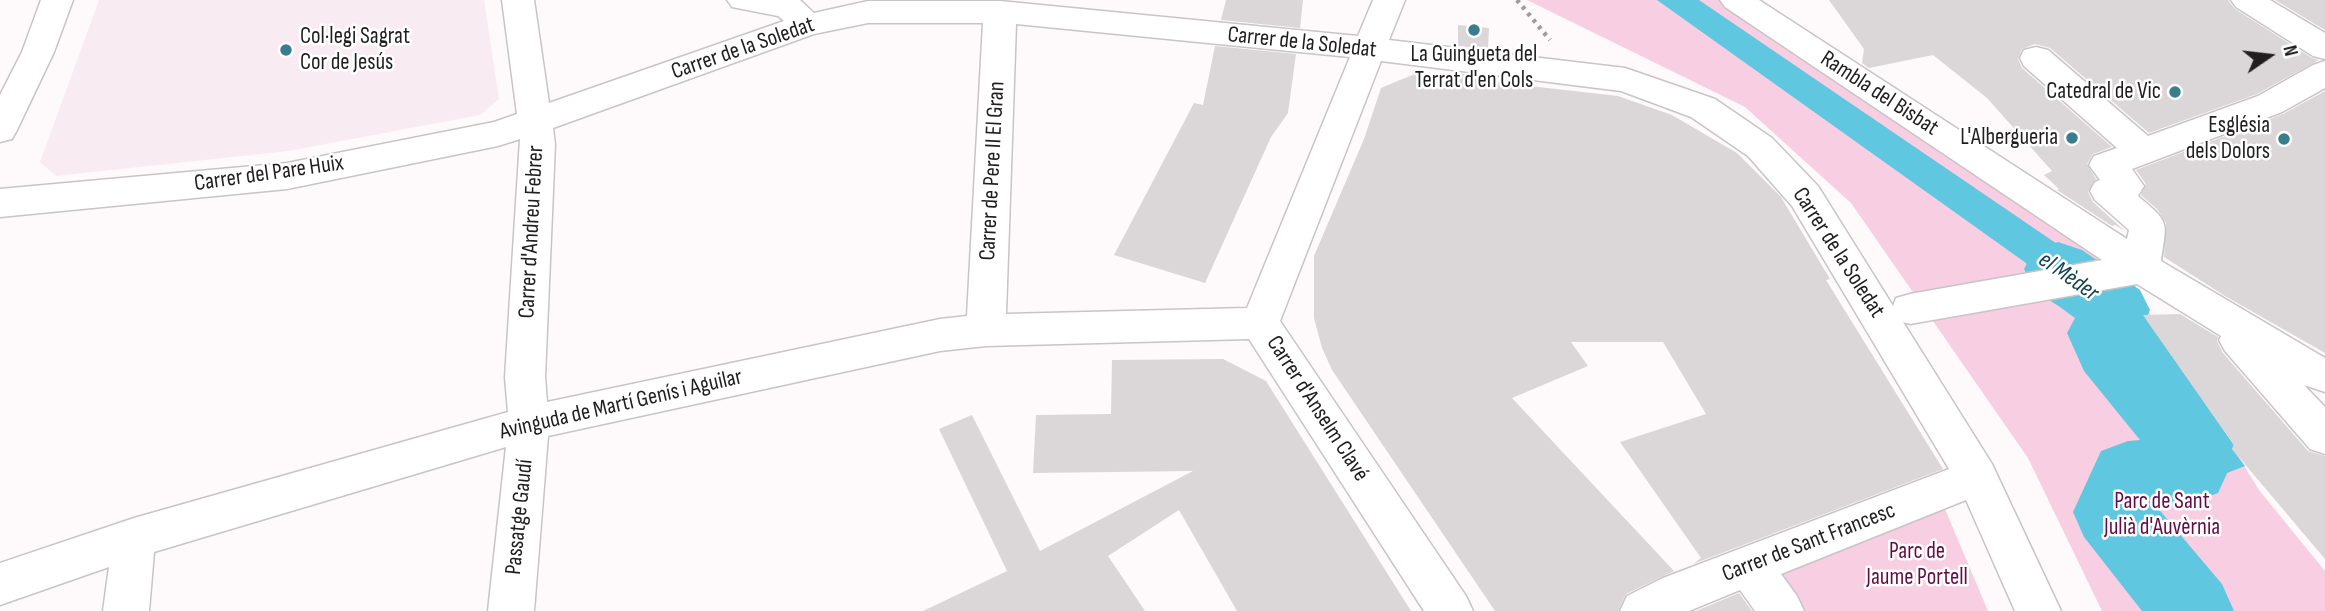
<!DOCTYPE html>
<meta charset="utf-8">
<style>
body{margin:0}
#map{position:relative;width:2325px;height:611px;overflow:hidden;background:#fef9fb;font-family:"Sofia Sans Condensed",sans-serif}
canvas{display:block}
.north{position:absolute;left:2234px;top:21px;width:70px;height:70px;-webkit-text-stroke:5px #fff;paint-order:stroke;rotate:76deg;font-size:19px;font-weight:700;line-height:28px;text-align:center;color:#201e1f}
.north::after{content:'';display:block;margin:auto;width:24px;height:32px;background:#201e1f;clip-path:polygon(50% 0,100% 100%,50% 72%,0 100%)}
</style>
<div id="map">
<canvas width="2325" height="611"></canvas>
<div class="north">N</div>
</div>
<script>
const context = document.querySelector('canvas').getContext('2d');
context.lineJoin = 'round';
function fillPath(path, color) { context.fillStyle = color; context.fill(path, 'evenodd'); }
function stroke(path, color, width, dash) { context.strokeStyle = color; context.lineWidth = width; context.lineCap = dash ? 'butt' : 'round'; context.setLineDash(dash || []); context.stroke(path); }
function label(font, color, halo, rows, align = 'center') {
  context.font = font + ' "Sofia Sans Condensed",sans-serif'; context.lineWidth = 5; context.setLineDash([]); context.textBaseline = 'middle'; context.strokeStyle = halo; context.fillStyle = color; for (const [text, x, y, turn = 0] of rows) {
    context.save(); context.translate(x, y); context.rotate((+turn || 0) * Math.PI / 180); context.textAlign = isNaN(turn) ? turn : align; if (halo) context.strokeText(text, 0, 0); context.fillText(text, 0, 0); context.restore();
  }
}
const built = new Path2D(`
 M99,0H484L499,99L480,115L288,151L56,176L40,162Z`);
const green = new Path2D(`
 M1527,0H1734L2113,242L2146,307L2259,490L2325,571V611H2102L2028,458L1851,203L1745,107Z
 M1942,502L1988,611H1804L1778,575Z`);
const water = new Path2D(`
 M1657,0H1699L2135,297L2143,315L2234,445L2232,449L2245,466L2227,473L2162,374L2145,356L2047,299L2026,263Z`);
const river = new Path2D(`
 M2058,242L2082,250L2140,290L2150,310L2139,335L2199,402L2229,469L2218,493L2191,503L2156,506L2222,584L2234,611H2142L2084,537L2073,512L2101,451L2128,441L2140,440L2084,371L2067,333L2075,318L2034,288L2024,269L2034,250Z`);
const building = new Path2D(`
 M1226,0H1303L1300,28L1221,20Z
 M1829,0H2228L2235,9L2312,58L2319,60L2257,94L2149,133L2050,48L2035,44L2022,49L2018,59L2022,68L2112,147L2093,154L2087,164L2096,179L2088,192L2093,202L2126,232L2115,225L2112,226L2057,190L2059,189L2044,175L2052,171L1987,98L1933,55L1869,68L1862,63L1864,49Z
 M2275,0H2325V30Z
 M1458,25L1489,28L1488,49L1458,46Z
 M1215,46L1296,54L1288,113L1271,137L1205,283L1114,255L1194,103L1203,105Z
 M1417,73L1456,78L1457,73L1486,77L1485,81L1618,96L1672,115L1737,153L1781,197L1830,279L1826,280L1943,469L1693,564L1701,558L1620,442L1706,414L1663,342H1571L1588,366L1512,398L1674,571L1626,594L1618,611H1495L1332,370L1322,348L1314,318V256L1364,139L1381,88Z
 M2325,91V353L2225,296L2164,257L2166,223L2158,210L2141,195L2146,184L2136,170L2283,114Z
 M2180,314L2218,337L2217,341L2223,353L2308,451L2325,456V559L2232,449L2234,445L2143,315Z
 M1223,359L1266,381L1411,611H1237L1179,510L1108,556L1145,611H923L1007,571L939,429L972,415L1040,551L1193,471L1033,473L1036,415L1111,414L1112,360Z
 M1739,593L1752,611H1696Z`);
const path = new Path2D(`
 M1517,0L1550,40`);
const street = new Path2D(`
 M41,0H73L54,52L17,130L12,139L0,142V95L22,52Z
 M502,0H534L549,103L784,21L778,16L732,7L727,0H800L814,13L868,1H1000L1358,36L1373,0H1405L1389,40L1625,68L1715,99L1772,138L1818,186L1893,306L1896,298L1910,294L2102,260L1725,7L1720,0H1759L2127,239L2129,230L2095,200L2090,191L2095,182L2100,180L2089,165L2094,156L2117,148L2024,66L2020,58L2024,50L2036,47L2048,50L2148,136L2258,96L2313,65L2325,61V88L2282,112L2132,169L2144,186L2138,196C2170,223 2167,220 2161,261L2325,358V392L2304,385L2325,407V454L2310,449L2225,351L2219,340L2221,336L2137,284L1910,324L1903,322L1992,464L2061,611H2015L1966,500L1781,574L1797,596L1804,611H1755L1740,590L1689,611H1620L1627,596L1663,578L1949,469L1792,206L1748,156L1691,117L1621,91L1381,61L1280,321L1466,596L1473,611H1424L1249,339L986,346L940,351L548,436L534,611H488L506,447L154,552L149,611H103L109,567L0,605V563L134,518L508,412L505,377L520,139L498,146L287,189L0,217V189L287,163L494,122L517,114ZM868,23H983L967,316L940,319L547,402L545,377L555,144L553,128L814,34ZM1016,24L1350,57L1247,308L1006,314Z
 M2231,0H2270L2325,33V59L2313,56L2236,7Z`);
const markers = [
 [1474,30,7,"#3a7d8d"],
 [286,50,7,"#3a7d8d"],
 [2175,92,7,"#3a7d8d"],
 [2072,138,7,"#3a7d8d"],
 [2284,139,7,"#3a7d8d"]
];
const poiNames = [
 ["Col·legi Sagrat",300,37,"left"],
 ["Cor de Jesús",300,63,"left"],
 ["La Guingueta del",1474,55,"center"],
 ["Terrat d'en Cols",1474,81,"center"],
 ["Catedral de Vic",2161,92],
 ["Església",2270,126],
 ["dels Dolors",2270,152],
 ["L'Albergueria",2058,138]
];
const streetNames = [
 ["Carrer de la Soledat",1302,43,6],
 ["Carrer de la Soledat",743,49,-19],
 ["Rambla del Bisbat",1879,94,33],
 ["Carrer de Pere II El Gran",993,171,-87],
 ["Carrer del Pare Huix",269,174,-8],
 ["Carrer d'Andreu Febrer",532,232,-87],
 ["Carrer de la Soledat",1838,253,57],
 ["Avinguda de Martí Genís i Aguilar",621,405,-13],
 ["Carrer d'Anselm Clavé",1317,409,57],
 ["Passatge Gaudí",520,517,-84],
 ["Carrer de Sant Francesc",1809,543,-21]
];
const parkNames = [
 ["Parc de Sant",2162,502],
 ["Julià d'Auvèrnia",2162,528],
 ["Parc de",1917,552],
 ["Jaume Portell",1917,578]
];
const waterNames = [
 ["el Mèder",2068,277,35]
];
fillPath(built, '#f9ebf2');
fillPath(green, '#f8cee3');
fillPath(water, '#5fc7e0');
fillPath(river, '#5fc7e0');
fillPath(building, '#dbd6d8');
stroke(street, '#c9c4c6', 3);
stroke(path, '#9f9b9d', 4.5, [3.5, 5]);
fillPath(street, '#fff');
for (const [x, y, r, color] of markers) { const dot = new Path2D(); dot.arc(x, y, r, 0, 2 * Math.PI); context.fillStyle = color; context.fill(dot); stroke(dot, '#fff', 2.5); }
label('23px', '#201e1f', '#fff', poiNames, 'right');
label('23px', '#201e1f', '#fff', streetNames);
label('23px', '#640b45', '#fff', parkNames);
label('italic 24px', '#15444f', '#fff', waterNames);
</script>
